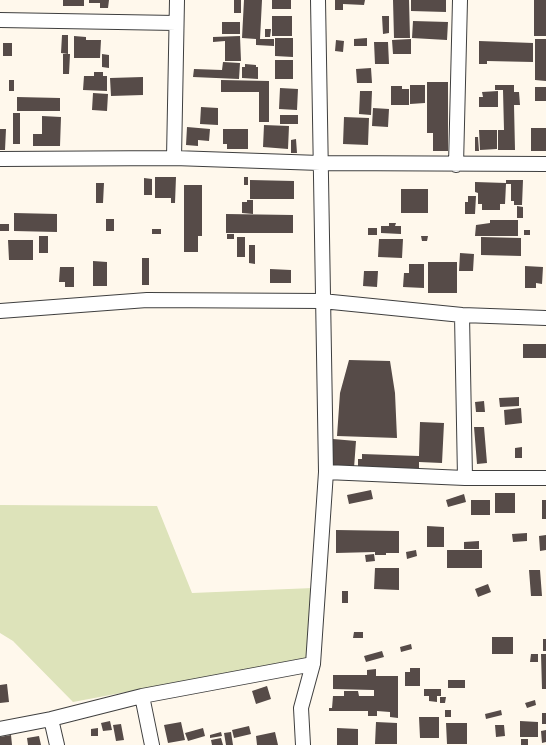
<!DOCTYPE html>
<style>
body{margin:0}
canvas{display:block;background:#fff8ec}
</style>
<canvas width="546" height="745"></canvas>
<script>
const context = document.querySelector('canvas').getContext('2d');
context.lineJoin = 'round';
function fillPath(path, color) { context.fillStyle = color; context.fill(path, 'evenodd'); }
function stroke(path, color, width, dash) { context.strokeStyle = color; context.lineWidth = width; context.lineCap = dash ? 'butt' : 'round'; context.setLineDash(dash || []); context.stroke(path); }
const cemetery = new Path2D(`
 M0,505L157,506L192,593L313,588L307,658L73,702L13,641L0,633Z`);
const building = new Path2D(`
 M63,0H84V6H63Z
 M89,0H109L108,8H100V3H89Z
 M234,0H241V13H234Z
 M244,0H262L260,39H274V46L256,45V39L242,38Z
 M272,0H291V9H272Z
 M335,0H365L364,5L343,4V10H335Z
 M393,0H409L410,38H394Z
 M411,0H446V12L411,11Z
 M534,0H546V36H534Z
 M272,16H292V36H272Z
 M382,16H389V33L383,34Z
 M413,21L448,22L447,40L412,38Z
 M222,22H240V34H222Z
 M265,29H271L270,37H265Z
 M62,35H68V54L61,53Z
 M74,36L86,37V40H101L100,58H74Z
 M240,36L241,61H225V41L213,42V37Z
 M275,38H293V57L275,56Z
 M367,38V46H354V39Z
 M411,39V54H393L392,40Z
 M535,39H546V81L535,80Z
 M336,40L344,41L343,52L335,51Z
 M479,41L533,43V62L487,61V64H479Z
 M374,42H388L389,64H375Z
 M3,43H12V56H3Z
 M63,54H70L69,74H63Z
 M102,54L109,55V68L102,67Z
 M275,60H293V79H275Z
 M223,62L240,63L239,79L193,77L194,69L222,70Z
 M245,64L256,65V67H258V79L242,78V67H245Z
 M371,68L372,83H357L356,69Z
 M94,72H103V76H107V91L83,90L84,76H94Z
 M143,77V95L111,96L110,78Z
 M9,80H14V91H9Z
 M221,80L269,81V122H259V92H221Z
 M427,82H448V151H433V133H427Z
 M410,85H425V103L410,104Z
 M495,85H514V92H519L520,105H514L515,150H498V130H504L503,90H495Z
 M391,86H402V89H409V105H391Z
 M535,87H546V101H535Z
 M280,88L298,89L297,110L279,109Z
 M360,91H372L371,115L359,114Z
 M498,91V107H479V97H483L482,92Z
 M93,93L108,94L107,111L92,110Z
 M17,97L60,98V111H17Z
 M201,107L218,108V125L200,124Z
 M373,108L389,109L388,127L372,126Z
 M13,113H20V144H13Z
 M280,115H298V124H280Z
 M42,116L61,117L60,146H33V134H42Z
 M344,117L369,118L368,145L343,144Z
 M264,125L289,126L288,149L263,147Z
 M187,127L210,129L209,141L198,140V146L186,145Z
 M531,128H546V151H531Z
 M0,129H6L5,150H0Z
 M223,129H248V149H227V144H223Z
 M479,130H497V149L480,150Z
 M475,137H478L479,151H475Z
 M296,139L297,153H291V140Z
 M155,177H176L175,203H171V198H155Z
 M244,177H248V185H244Z
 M144,178L152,179V195H144Z
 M250,180L294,181V199H250Z
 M506,180H523L522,205H514V201H511V184H506L505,204H500V210H482V204H478V193L475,192V182L506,183Z
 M96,183H104L103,203H96Z
 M184,185H202V236H198V252H184Z
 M401,189H428V213H401Z
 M468,196H476L475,214H465V202H468Z
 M247,200H253V214L242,213V202H247Z
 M517,206L523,207V218H517Z
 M14,213L57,214V232L14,231Z
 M226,214L293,215V233H226Z
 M106,219H114V231H106Z
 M490,220H518V236H475L476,225L490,223Z
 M389,223H396L395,226H401V234L381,233V226H389Z
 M0,224H9V231H0Z
 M368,228H377V235H368Z
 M152,229H161V234H152Z
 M524,230H530V235H524Z
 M227,234H234V239H227Z
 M39,236H48V253H39Z
 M421,236H428L427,241H422Z
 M237,237H245V257H237Z
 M481,237L521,238V256L481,255Z
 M379,239H403L402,258L378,257Z
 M8,240H33V260H9Z
 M249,245H255V264L249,263Z
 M460,253L474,254L473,271H459Z
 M142,258H149V285H142Z
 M93,261L107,262V286H93Z
 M428,262H457V293H428Z
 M409,264H424V288L403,287L404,273H409Z
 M525,266L543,267L542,284L536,283V288H525Z
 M60,267H74V287H65V282H59Z
 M270,269L291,270V283H270Z
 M364,271H378L377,287L363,286Z
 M523,344H546V358H523Z
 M349,360L390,361L395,393L397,438L337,436L340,393Z
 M519,397V406L500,407L499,398Z
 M484,401L485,412H476L475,402Z
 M521,408L522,423L505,425L504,410Z
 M420,422L444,423L442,463L419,462V469L358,466V459H362V454L419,456Z
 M474,427H484L487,463L477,464Z
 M333,439L356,441L354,468L331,466Z
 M522,447V458H515V448Z
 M371,490L373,499L349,504L347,495Z
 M495,493H515V513H495Z
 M464,494L466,502L448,507L446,500Z
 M471,500H490V515H471Z
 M542,500H546V519H542Z
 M427,526L444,527V547H427Z
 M336,530L399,531V553H386V555H375V552L336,553Z
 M527,533V541L513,542L512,534Z
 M546,535V550L540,551L539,536Z
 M479,541V549H464V542Z
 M416,550L417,556L407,559L406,552Z
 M447,550H482V568H447Z
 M374,554L375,561L366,562L365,555Z
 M375,568H399V590L374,589Z
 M529,570H540L542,596H531Z
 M488,584L491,592L478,597L475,589Z
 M342,591H348V603H342Z
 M354,632H363V638H353Z
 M492,637H513V654H492Z
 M543,639H546V651H543Z
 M411,644L412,649L401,652L400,647Z
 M382,651L384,657L366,662L364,656Z
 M531,654H538V662H530Z
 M541,654H546V689H542Z
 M410,668H420V686H405V672H410Z
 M376,669V676H398V718L390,717V712L377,711V716H368V711H329V708H332L333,696H344V691H358L359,696H374V690L333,689V675H367V670Z
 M448,680H465V688H448Z
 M7,684L9,702L0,703V685Z
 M267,686L271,699L256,704L252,691Z
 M424,689H441V696H437V702L429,701V696H424Z
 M440,697H446L445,703H440Z
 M535,700L536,705L527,708L525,703Z
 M445,710H451V717H445Z
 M501,710L502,715L486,719L485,714Z
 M542,713H546V724H542Z
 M419,717H439V738H420Z
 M110,721L112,730L103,731L101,723Z
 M520,721L538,722V737H520Z
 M181,722L185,740L168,743L164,725Z
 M376,722L397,723V744H375Z
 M446,723H467V744H447Z
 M121,724L124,740L116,741L113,725Z
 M495,725H504L505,736L496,737Z
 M249,726L251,734L234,738L232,730Z
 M98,728V736H91V729Z
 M203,728L205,736L188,741L185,733Z
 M337,728L358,729V745H337Z
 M546,730V742L542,743L541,731Z
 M221,732L222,736L210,738V735Z
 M231,732L233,745H226L224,733Z
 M275,732L278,745H257L256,736Z
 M11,735L12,745H0V737Z
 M39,736L41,745H28L27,738Z
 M221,738L223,745H212L211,740Z
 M521,739H528V745H521Z`);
const minor = new Path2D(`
 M0,20L176,23
 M174,158L177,0
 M0,159L174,158L320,163L546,164
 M456,165L460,0
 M0,311L147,300L322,301L462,315L546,318
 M462,315L465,478
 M326,472L465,478H546
 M142,696L152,745
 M51,719L57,745
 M0,729L51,719L142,696L313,664
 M303,745L301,708L313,664L326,472L318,0`);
fillPath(cemetery, '#dde3ba');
fillPath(building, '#564b48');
stroke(minor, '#3f3f3f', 16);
stroke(minor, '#fff', 14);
</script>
